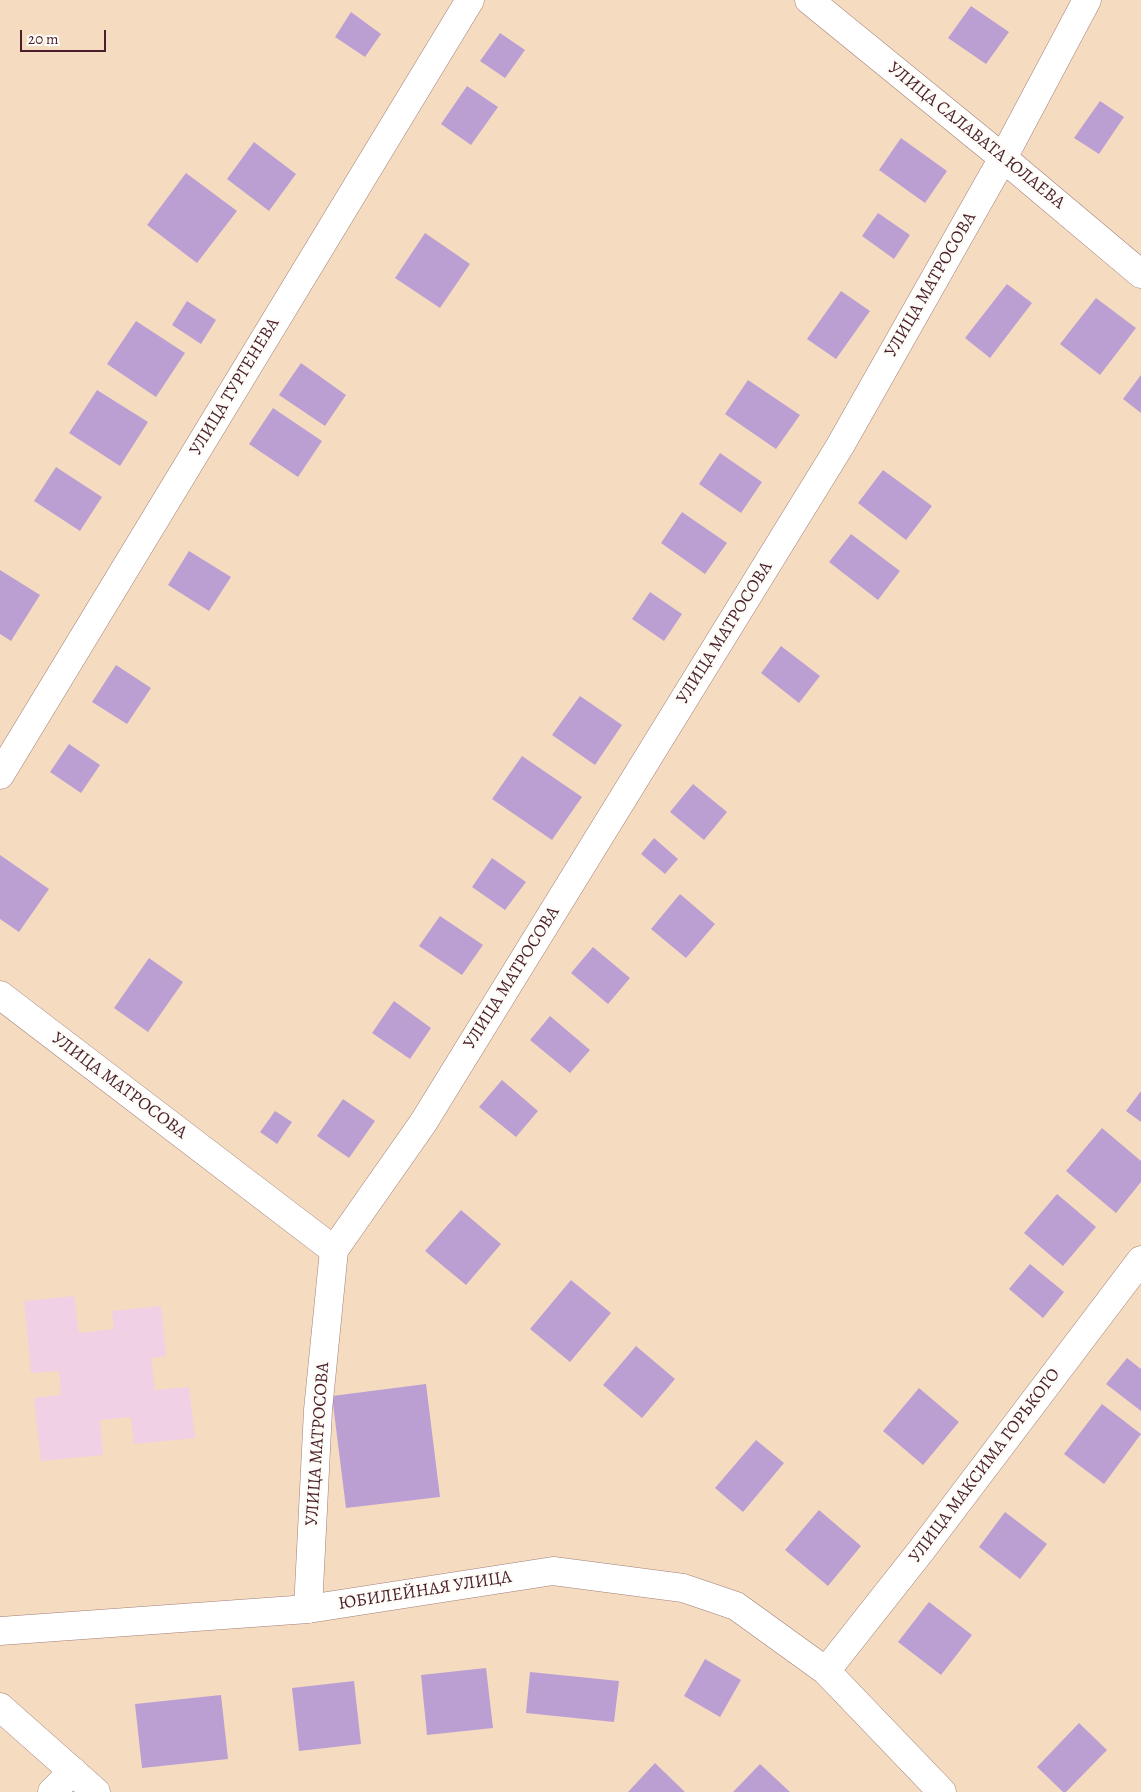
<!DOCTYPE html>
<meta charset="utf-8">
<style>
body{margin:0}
#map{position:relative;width:1141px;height:1792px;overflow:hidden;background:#f5dcc1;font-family:Alegreya,serif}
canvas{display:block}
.scale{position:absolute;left:20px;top:30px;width:86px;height:22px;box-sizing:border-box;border:2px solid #4a1f2b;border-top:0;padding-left:6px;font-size:15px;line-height:18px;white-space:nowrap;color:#4a1f2b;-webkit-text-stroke:4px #fdfcf7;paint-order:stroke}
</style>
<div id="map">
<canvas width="1141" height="1792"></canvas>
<div class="scale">20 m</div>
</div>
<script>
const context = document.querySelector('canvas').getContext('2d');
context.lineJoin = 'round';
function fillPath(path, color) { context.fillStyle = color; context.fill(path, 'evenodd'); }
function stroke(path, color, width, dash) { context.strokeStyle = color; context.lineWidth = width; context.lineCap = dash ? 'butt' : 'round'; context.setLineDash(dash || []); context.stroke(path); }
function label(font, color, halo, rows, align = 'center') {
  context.font = font + ' Alegreya,serif'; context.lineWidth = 5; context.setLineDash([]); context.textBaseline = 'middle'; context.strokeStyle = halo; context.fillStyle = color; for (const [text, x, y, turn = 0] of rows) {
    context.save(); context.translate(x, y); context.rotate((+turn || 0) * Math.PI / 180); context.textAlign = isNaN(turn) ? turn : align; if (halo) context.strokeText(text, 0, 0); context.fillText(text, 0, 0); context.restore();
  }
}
const built = new Path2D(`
 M74,1296L79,1333L114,1329L112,1311L161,1306L166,1356L151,1358L155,1390L189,1387L195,1438L134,1444L131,1417L100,1420L103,1455L41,1461L34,1398L61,1395L59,1371L31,1373L24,1301Z`);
const building = new Path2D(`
 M971,6L1009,32L986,64L948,38Z
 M351,12L381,34L365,57L335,37Z
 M500,33L525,50L505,78L480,61Z
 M467,86L498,107L471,145L441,124Z
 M1100,101L1124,117L1099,154L1074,138Z
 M901,138L947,171L925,203L879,170Z
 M254,142L296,174L269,211L227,179Z
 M186,173L237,211L197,263L147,225Z
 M878,213L910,235L894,259L862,236Z
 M425,233L470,264L440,308L395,278Z
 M1007,284L1032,303L990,358L965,338Z
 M841,291L870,311L836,359L807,339Z
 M1096,298L1136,328L1100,375L1060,344Z
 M187,301L216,320L201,344L172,325Z
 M136,321L185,353L156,397L107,364Z
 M301,363L346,395L325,426L279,395Z
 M1141,375V413L1123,399Z
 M748,380L800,415L776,449L725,414Z
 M97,390L148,422L120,466L69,433Z
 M273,408L322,441L298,477L249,444Z
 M720,453L762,482L741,513L699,484Z
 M56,467L102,497L80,531L34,501Z
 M883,470L932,506L906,540L858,503Z
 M682,512L727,543L705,574L661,543Z
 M851,534L900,571L878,600L829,562Z
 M189,551L231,577L209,611L168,585Z
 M0,570L40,595L11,641L0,634Z
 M650,592L682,614L664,641L632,619Z
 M781,646L820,676L799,703L761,673Z
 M116,665L151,688L127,724L92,702Z
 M580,696L622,725L595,765L552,735Z
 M69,744L100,765L81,793L50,772Z
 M522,756L582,797L552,840L492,799Z
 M693,784L727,812L704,840L670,812Z
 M654,838L678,859L665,874L641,854Z
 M0,855L49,889L19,932L0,919Z
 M492,858L526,882L505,910L472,887Z
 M680,894L715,924L686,958L651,929Z
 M440,916L483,945L462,975L419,946Z
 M593,947L630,978L608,1004L571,973Z
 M149,958L183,982L148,1032L114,1008Z
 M394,1001L431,1028L410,1059L372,1033Z
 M550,1016L590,1050L570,1073L530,1040Z
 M502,1080L538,1111L516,1137L479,1107Z
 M1141,1091V1122L1126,1111Z
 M343,1099L375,1121L349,1158L317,1136Z
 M275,1111L292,1122L277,1144L260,1132Z
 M1102,1128L1141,1161V1182L1116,1213L1066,1171Z
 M1057,1194L1096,1227L1063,1266L1024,1233Z
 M461,1210L501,1244L466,1285L425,1251Z
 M1030,1264L1064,1292L1043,1318L1009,1289Z
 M571,1280L611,1313L570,1362L530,1329Z
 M636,1346L675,1379L642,1418L603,1385Z
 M1127,1358L1141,1369V1411L1106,1384Z
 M426,1384L440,1497L346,1508L332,1396Z
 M919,1388L959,1422L923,1465L883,1431Z
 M1102,1404L1141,1434L1104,1484L1064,1454Z
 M756,1440L784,1463L743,1512L715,1488Z
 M819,1510L861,1546L828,1586L785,1550Z
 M1005,1512L1047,1544L1020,1579L979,1547Z
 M929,1602L972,1635L941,1675L898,1642Z
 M705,1659L741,1680L720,1717L684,1696Z
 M486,1668L493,1728L427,1735L421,1675Z
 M530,1672L619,1681L614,1722L526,1713Z
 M354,1681L361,1744L299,1751L292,1688Z
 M221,1695L228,1759L142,1768L135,1704Z
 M1079,1723L1107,1750L1066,1792H1063L1037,1767Z
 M655,1763L685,1792H628Z
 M760,1764L790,1792H733Z`);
const minor = new Path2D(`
 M809,0L1003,158L1141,274
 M0,775L470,0
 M0,995L334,1250
 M308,1609L318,1410L334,1250L423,1123L840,446L1003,158L1087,0
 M0,1631L308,1609L553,1571L683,1588L736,1606L826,1671L942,1792
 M826,1671L920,1552L1141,1260
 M0,1707L96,1792
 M52,1792L73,1771`);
const streetNames = [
 ["УЛИЦА САЛАВАТА ЮЛАЕВА",976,136,39],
 ["УЛИЦА МАТРОСОВА",931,285,-60],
 ["УЛИЦА ТУРГЕНЕВА",235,387,-59],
 ["УЛИЦА МАТРОСОВА",725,633,-58],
 ["УЛИЦА МАТРОСОВА",512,978,-58],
 ["УЛИЦА МАТРОСОВА",119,1086,37],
 ["УЛИЦА МАТРОСОВА",318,1444,-86],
 ["УЛИЦА МАКСИМА ГОРЬКОГО",985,1466,-53],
 ["ЮБИЛЕЙНАЯ УЛИЦА",425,1591,-9]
];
fillPath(built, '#f0d0e5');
fillPath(building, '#bb9fd3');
stroke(minor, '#a07e76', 29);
stroke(minor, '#fff', 28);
label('18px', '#4a1f2b', '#fdfcf7', streetNames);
</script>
